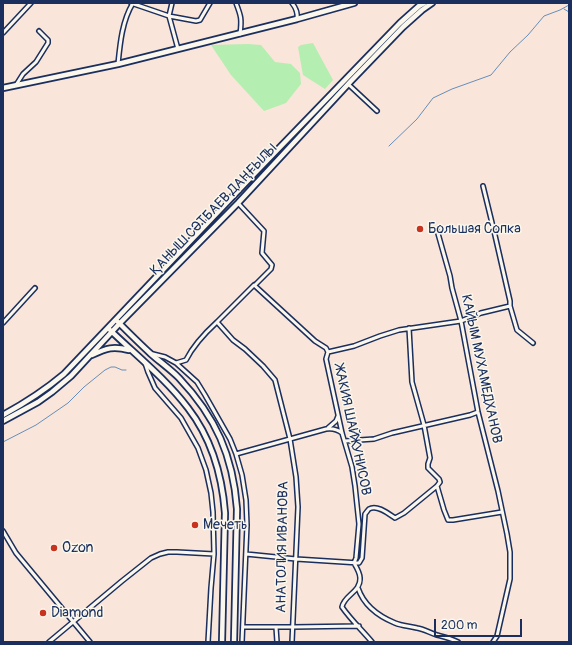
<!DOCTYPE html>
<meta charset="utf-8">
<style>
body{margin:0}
#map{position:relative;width:572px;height:645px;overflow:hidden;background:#f9e5d9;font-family:Pangolin,sans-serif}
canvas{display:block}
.frame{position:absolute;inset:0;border:4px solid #1b2f5e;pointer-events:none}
.scale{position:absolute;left:434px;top:619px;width:88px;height:18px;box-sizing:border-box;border:2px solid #1b2f5e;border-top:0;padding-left:5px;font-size:12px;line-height:14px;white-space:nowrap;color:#1b2f5e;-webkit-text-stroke:3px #fbf7ec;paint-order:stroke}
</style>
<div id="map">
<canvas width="572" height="645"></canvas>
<div class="frame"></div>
<div class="scale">200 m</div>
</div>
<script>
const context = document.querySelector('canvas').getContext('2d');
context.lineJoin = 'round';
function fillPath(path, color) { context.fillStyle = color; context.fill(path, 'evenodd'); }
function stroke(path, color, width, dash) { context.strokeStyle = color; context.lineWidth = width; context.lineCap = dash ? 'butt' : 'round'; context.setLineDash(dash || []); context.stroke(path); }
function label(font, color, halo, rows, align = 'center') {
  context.font = font + ' Pangolin,sans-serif'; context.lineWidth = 3; context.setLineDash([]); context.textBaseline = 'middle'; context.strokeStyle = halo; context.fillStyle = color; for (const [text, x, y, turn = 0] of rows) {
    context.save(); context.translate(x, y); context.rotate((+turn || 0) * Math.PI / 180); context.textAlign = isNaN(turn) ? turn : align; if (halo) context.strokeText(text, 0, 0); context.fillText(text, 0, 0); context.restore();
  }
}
const green = new Path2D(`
 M313,43L333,80L325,89L303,75L298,47L301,45Z
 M248,44L261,45L275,62L291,64L300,73L301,84L286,103L264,111L231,75L211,45Z`);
const stream = new Path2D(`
 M564,9L569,12
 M389,146L417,119L433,98L452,89L491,75L510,52L528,35L544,16L560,10L569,5
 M3,442L36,425L68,403L84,387L105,370L111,367H115L122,370H126`);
const street = new Path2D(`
 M131,3L169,16L196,21L200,20L210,3
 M172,3L169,16L178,49
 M236,3C241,16 242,19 240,34
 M292,3C296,8 298,13 297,19
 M3,33L31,3
 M118,64C120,44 122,21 133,3
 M348,84L377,111
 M16,85L23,74L36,62L48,43V40L39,31
 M238,203L264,231L262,253L272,265L271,269L255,285
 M437,230L450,276L452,288L461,321L478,412L498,491L507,534L510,552V579L497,636L493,642
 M510,306L517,330L533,343
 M217,322L254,285L315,341L326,348L328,352L326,359L342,433L352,467L355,486L359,524L356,558L354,563C357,568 360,573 360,578C361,592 344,595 342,607C351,620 362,630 372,642
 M3,323L35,288
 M328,352L354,346L380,336L399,330L461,321L481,313L510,306V301L494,231L483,186
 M153,354L165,357L176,363L197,382L205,395L230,439L236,454L242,475L246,500L247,525L242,642
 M145,363L148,372L155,388L181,418L198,448L206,470L211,493L213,512L214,554L211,588L208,642
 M176,363L186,360C193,346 205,333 217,322L233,340L245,349L263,366L275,380L290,439L296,477L298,507L292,642
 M328,428L336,421L338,416
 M345,441L374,439L392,433L470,415L478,412
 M236,454L326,429C333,428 337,429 342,433
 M437,486L444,510L448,520H453L502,512
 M3,531L16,553L90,642
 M246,554L296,559L359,563L362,558L365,514C366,513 368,510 369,509C377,504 389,514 395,518L404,513L437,486L440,482L439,479L428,468V464L430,458L424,425L412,382L409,328
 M358,588C364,606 378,616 395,623C402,626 410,626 417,628C424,629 430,633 437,635C445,637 450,638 458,642
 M243,627H293L359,626
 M276,627L277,642
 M49,642L122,581L151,558L160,554L168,552H177L214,554`);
const secondary = new Path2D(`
 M3,88L118,64L297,19L354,3
 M118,322C129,333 140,344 151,354C160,362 170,369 179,378C216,417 233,456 237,509L234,642
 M110,330C136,355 166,379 188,408C212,439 222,474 225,513L222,642
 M92,355C107,348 113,346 129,350
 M3,415C25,403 45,390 64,374L255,173L400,23L419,6L424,3
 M3,421L38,402L52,392L71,376L119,324L238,203L351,81L403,27L422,10L432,3`);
const markers = [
 [420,229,4,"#c8321e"],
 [195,525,4,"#c8321e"],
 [54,548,4,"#c8321e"],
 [43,613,4,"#c8321e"]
];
const streetNames = [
 ["ҚАНЫШ СӘТБАЕВ ДАҢҒЫЛЫ",214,210,-46],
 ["КАЙЫМ МУХАМЕДХАНОВ",481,369,78],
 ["ЖАКИЯ ШАЙЖУНИСОВ",352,430,78],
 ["АНАТОЛИЯ ИВАНОВА",283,547,-89]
];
const poiNames = [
 ["Большая Сопка",428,229],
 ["Мечеть",203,525],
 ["Ozon",62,548],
 ["Diamond",51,613]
];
fillPath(green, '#b5eeb1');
stroke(stream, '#668eb9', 1);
stroke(street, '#1b2f5e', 6);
stroke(secondary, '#1b2f5e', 8);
stroke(street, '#fbf7ec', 3);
stroke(secondary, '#fbf7ec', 4.5);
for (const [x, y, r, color] of markers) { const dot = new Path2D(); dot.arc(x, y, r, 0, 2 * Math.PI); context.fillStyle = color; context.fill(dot); stroke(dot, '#fbf7ec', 1.5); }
label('14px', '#1b2f5e', '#fbf7ec', streetNames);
label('14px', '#1b2f5e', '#fbf7ec', poiNames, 'left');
</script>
